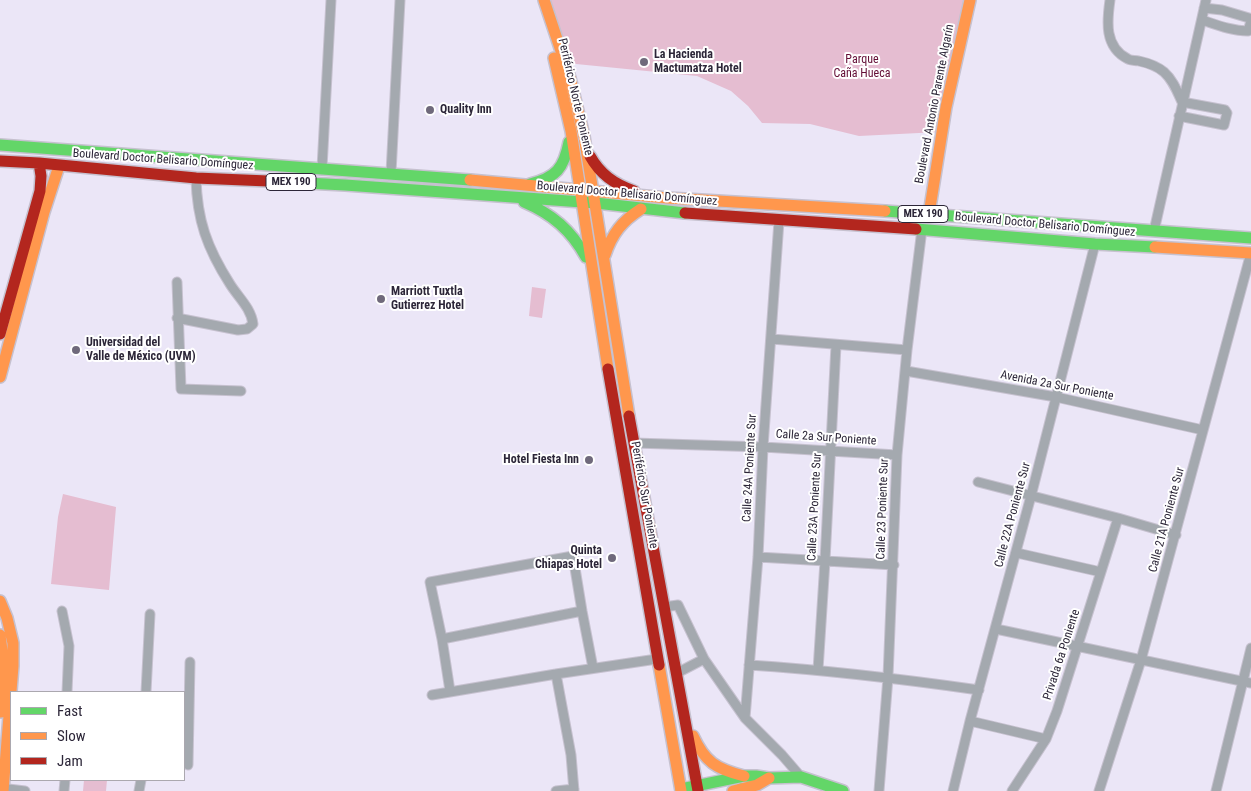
<!DOCTYPE html>
<meta charset="utf-8">
<style>
body{margin:0}
#map{position:relative;width:1251px;height:791px;overflow:hidden;background:#ebe6f7;font-family:"Roboto Condensed",sans-serif}
canvas{display:block}
.legend{position:absolute;left:10px;top:691px;width:175px;height:90px;box-sizing:border-box;background:#fff;border:1px solid #aba8af;margin:0;padding:6px 9px;list-style:none;font-size:15px;color:#2c2638}
.legend li{display:flex;align-items:center;gap:10px;height:25px}
.legend b{width:25px;border:1px solid #aba8af}
</style>
<div id="map">
<canvas width="1251" height="791"></canvas>
<ul class="legend">
<li><b style="height:6px;background:#63d668"></b>Fast</li>
<li><b style="height:6px;background:#ff974d"></b>Slow</li>
<li><b style="height:6px;background:#b3261e"></b>Jam</li>
</ul>
</div>
<script>
const context = document.querySelector('canvas').getContext('2d');
context.lineJoin = 'round';
function fillPath(path, color) { context.fillStyle = color; context.fill(path, 'evenodd'); }
function stroke(path, color, width, dash) { context.strokeStyle = color; context.lineWidth = width; context.lineCap = dash ? 'butt' : 'round'; context.setLineDash(dash || []); context.stroke(path); }
function label(font, color, halo, rows, align = 'center') {
  context.font = font + ' "Roboto Condensed",sans-serif'; context.lineWidth = 4; context.setLineDash([]); context.textBaseline = 'middle'; context.strokeStyle = halo; context.fillStyle = color; for (const [text, x, y, turn = 0] of rows) {
    context.save(); context.translate(x, y); context.rotate((+turn || 0) * Math.PI / 180); context.textAlign = isNaN(turn) ? turn : align; if (halo) context.strokeText(text, 0, 0); context.fillText(text, 0, 0); context.restore();
  }
}
const green = new Path2D(`
 M548,0H966L939,132L859,136L810,124L762,123L748,106L731,91L697,76L566,63Z
 M532,287L546,289L542,318L529,316Z
 M63,494L116,507L109,590L51,584L58,517Z
 M84,780H107L106,791H83Z`);
const street = new Path2D(`
 M1110,0C1107,21 1104,47 1128,59C1131,61 1135,60 1139,61C1148,63 1157,66 1164,72C1173,80 1177,91 1182,102L1225,110L1227,113L1224,125L1179,116
 M1202,20C1217,25 1232,31 1248,31L1251,21L1249,18L1222,10L1204,8
 M322,168L331,0
 M391,173L400,0
 M1154,231L1206,0
 M177,282L181,389L241,391
 M177,318L238,330L247,329L253,324C251,308 238,297 230,284C207,248 197,220 196,178
 M772,339L907,350
 M906,371L1056,397L1203,430
 M634,443L763,447L897,455
 M978,482L1118,518L1176,535
 M1017,553L1101,572
 M758,557L894,565
 M664,607L678,605L704,659
 M62,611L69,646L67,692
 M996,629L1251,683
 M442,639L582,611
 M749,665C826,670 902,679 979,690
 M818,670L825,561L836,345
 M677,673L704,659L745,718L782,755L801,777
 M556,674L571,755L574,791
 M450,691L442,639L430,582L573,556L582,611L593,668
 M146,692L150,614
 M432,695L556,674L657,659
 M745,718L758,557L763,447L779,221
 M970,721L1046,739
 M188,765L190,662
 M0,788L25,791
 M64,791L65,780
 M139,791L141,780
 M556,791L574,789
 M879,791L888,677L897,455L907,350L922,229
 M953,791L970,721L1031,496L1095,244
 M1012,791L1046,739L1057,711L1118,518
 M1099,791L1141,660L1251,253
 M1216,791L1251,648`);
const fast = new Path2D(`
 M0,145L470,180
 M268,181L345,185L596,203L685,213
 M530,184C556,178 564,168 569,142
 M524,202C552,214 571,230 586,257
 M885,211L1251,238
 M916,229L1095,244L1155,247
 M681,789L744,776H756L769,778L801,777L843,791
 M739,791L741,789`);
const slow = new Path2D(`
 M544,0L570,78L584,136L629,416
 M554,58L571,131L608,369
 M470,180L668,198L885,211
 M929,214L946,107L970,0
 M1155,247L1251,253
 M605,255C612,234 622,221 641,209
 M0,377L44,212L59,166
 M0,601L7,618L13,643V666L3,791
 M0,635L4,666L1,712
 M659,665L681,791
 M693,736C705,762 716,769 744,776
 M733,791L757,785L769,778`);
const jam = new Path2D(`
 M590,156C600,174 614,184 634,191
 M0,161L39,163L196,178L268,181
 M685,213L916,229
 M0,334L40,191L41,176L39,163
 M608,369L659,665
 M629,416L698,791`);
const markers = [
 [644,62,5,"#6f697b"],
 [430,110,5,"#6f697b"],
 [381,299,5,"#6f697b"],
 [76,350,5,"#6f697b"],
 [589,460,5,"#6f697b"],
 [612,558,5,"#6f697b"]
];
const shields = [
 [291,182,50],
 [923,214,50]
];
const shieldNames = [
 ["MEX 190",291,182],
 ["MEX 190",923,214]
];
const poiNames = [
 ["La Hacienda",654,55],
 ["Mactumatza Hotel",654,69],
 ["Quality Inn",440,110],
 ["Marriott Tuxtla",391,292],
 ["Gutierrez Hotel",391,306],
 ["Universidad del",86,343],
 ["Valle de México (UVM)",86,357],
 ["Hotel Fiesta Inn",579,460,"right"],
 ["Quinta",602,551,"right"],
 ["Chiapas Hotel",602,565,"right"]
];
const parkNames = [
 ["Parque",862,60],
 ["Caña Hueca",862,74]
];
const streetNames = [
 ["Periférico Norte Poniente",575,97,77],
 ["Boulevard Antonio Parente Algarín",935,104,-79],
 ["Boulevard Doctor Belisario Domínguez",163,160,4],
 ["Boulevard Doctor Belisario Domínguez",627,194,5],
 ["Boulevard Doctor Belisario Domínguez",1045,225,5],
 ["Avenida 2a Sur Poniente",1057,386,11],
 ["Calle 2a Sur Poniente",826,438,4],
 ["Calle 24A Poniente Sur",750,468,-87],
 ["Periférico Sur Poniente",644,495,80],
 ["Calle 23A Poniente Sur",815,507,-87],
 ["Calle 23 Poniente Sur",883,509,-88],
 ["Calle 22A Poniente Sur",1013,515,-75],
 ["Calle 21A Poniente Sur",1167,520,-75],
 ["Privada 6a Poniente",1062,655,-72]
];
fillPath(green, '#e5bdd1');
stroke(street, '#c6c1cf', 11);
stroke(fast, '#c6c1cf', 14);
stroke(slow, '#c6c1cf', 14);
stroke(jam, '#c6c1cf', 14);
stroke(street, '#a4a9af', 9);
stroke(fast, '#63d668', 11);
stroke(slow, '#ff974d', 11);
stroke(jam, '#b3261e', 11);
for (const [x, y, r, color] of markers) { const dot = new Path2D(); dot.arc(x, y, r, 0, 2 * Math.PI); context.fillStyle = color; context.fill(dot); stroke(dot, '#fff', 2); }
for (const [x, y, w] of shields) { const box = new Path2D(); box.roundRect(x - w / 2, y - 8.5, w, 17, 4); context.fillStyle = '#fff'; context.fill(box); stroke(box, '#2c2638', 1); }
label('bold 11px', '#2c2638', null, shieldNames);
label('bold 12px', '#2c2638', '#fff', poiNames, 'left');
label('12px', '#620c35', '#fff', parkNames);
label('12px', '#2c2638', '#fff', streetNames);
</script>
